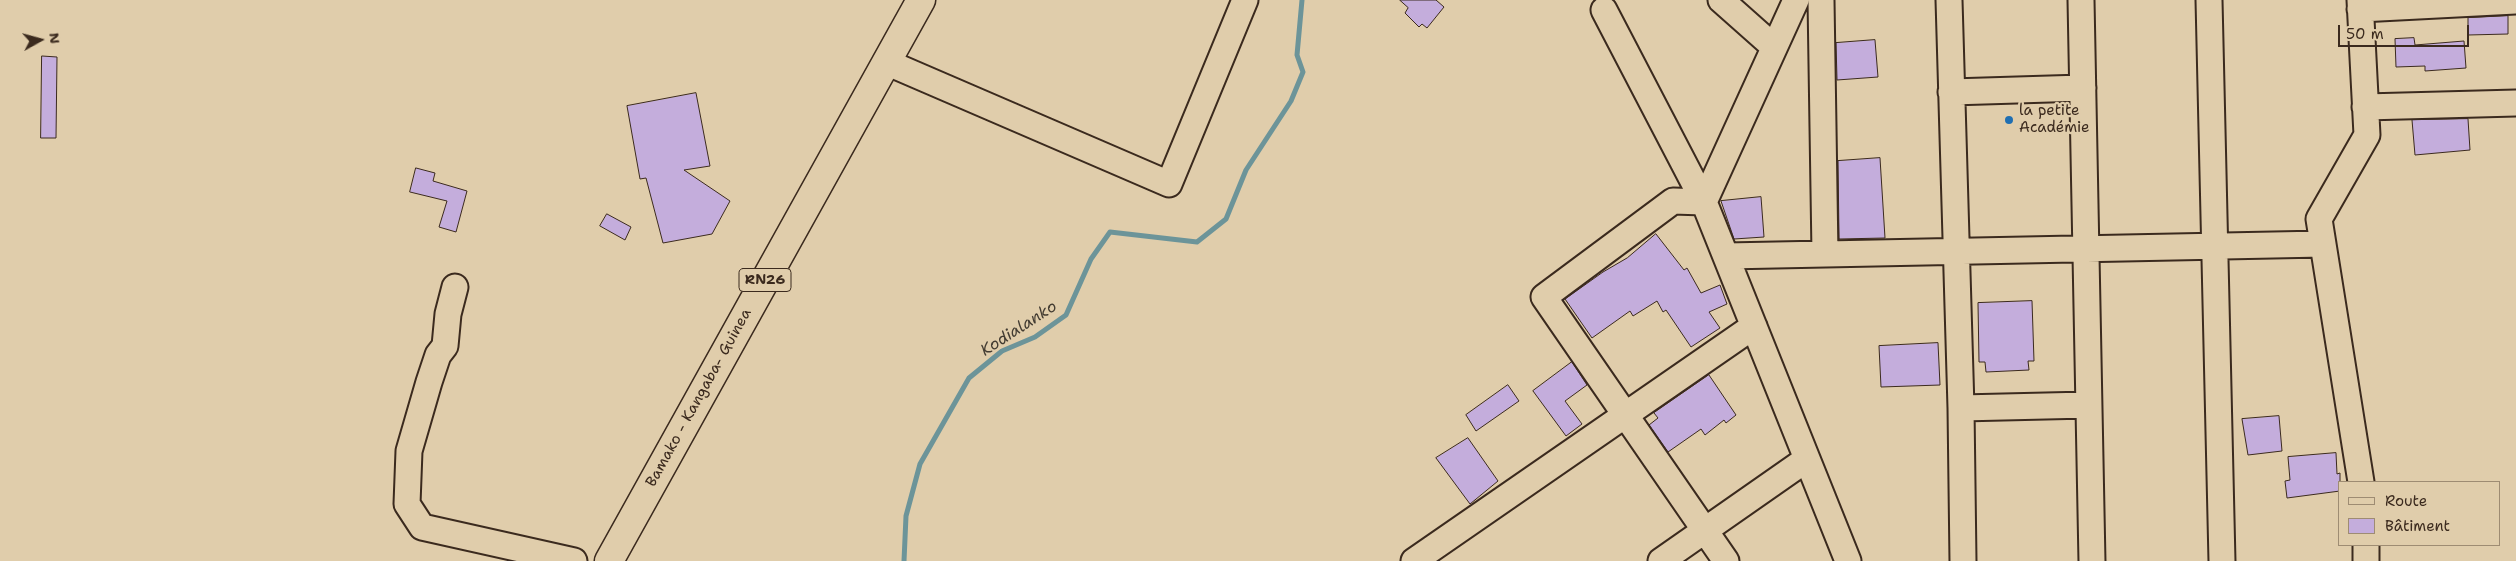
<!DOCTYPE html>
<meta charset="utf-8">
<style>
body{margin:0}
#map{position:relative;width:2516px;height:561px;overflow:hidden;background:#e0cdab;font-family:"Shantell Sans",sans-serif}
canvas{display:block}
.legend{position:absolute;left:2338px;top:481px;width:162px;height:65px;box-sizing:border-box;background:#e0cdab;border:1px solid #9e8c73;margin:0;padding:6px 9px;list-style:none;font-size:15px;color:#3b2a1e}
.legend li{display:flex;align-items:center;gap:10px;height:25px}
.legend b{width:25px;border:1px solid #9e8c73}
.north{position:absolute;left:15px;top:15px;width:50px;height:50px;-webkit-text-stroke:4px #e0cdab;paint-order:stroke;rotate:83deg;font-size:14px;font-weight:700;line-height:20px;text-align:center;color:#3b2a1e}
.north::after{content:'';display:block;margin:auto;width:18px;height:22px;background:#3b2a1e;clip-path:polygon(50% 0,100% 100%,50% 72%,0 100%)}
.scale{position:absolute;left:2338px;top:25px;width:131px;height:22px;box-sizing:border-box;border:2px solid #3b2a1e;border-top:0;padding-left:6px;font-size:15px;line-height:18px;white-space:nowrap;color:#3b2a1e;-webkit-text-stroke:4px #e0cdab;paint-order:stroke}
</style>
<div id="map">
<canvas width="2516" height="561"></canvas>
<ul class="legend">
<li><b style="height:6px;background:#e0cdab"></b>Route</li>
<li><b style="height:14px;background:#c4addc"></b>Bâtiment</li>
</ul>
<div class="north">N</div>
<div class="scale">50 m</div>
</div>
<script>
const context = document.querySelector('canvas').getContext('2d');
context.lineJoin = 'round';
function stroke(path, color, width, dash) { context.strokeStyle = color; context.lineWidth = width; context.lineCap = dash ? 'butt' : 'round'; context.setLineDash(dash || []); context.stroke(path); }
function fillPath(path, color) { context.fillStyle = color; context.fill(path, 'evenodd'); }
function label(font, color, halo, rows, align = 'center') {
  context.font = font + ' "Shantell Sans",sans-serif'; context.lineWidth = 4.5; context.setLineDash([]); context.textBaseline = 'middle'; context.strokeStyle = halo; context.fillStyle = color; for (const [text, x, y, turn = 0] of rows) {
    context.save(); context.translate(x, y); context.rotate((+turn || 0) * Math.PI / 180); context.textAlign = isNaN(turn) ? turn : align; if (halo) context.strokeText(text, 0, 0); context.fillText(text, 0, 0); context.restore();
  }
}
const stream = new Path2D(`
 M904,561L906,516L920,464L969,378L1002,351L1035,337L1066,315L1091,259L1110,232L1197,242L1226,219L1246,170L1291,101L1303,72L1297,55L1302,0`);
const building = new Path2D(`
 M1400,0H1436L1444,7L1427,28L1422,24L1419,27L1405,13L1408,8Z
 M2508,16V34L2468,35V18Z
 M2414,38L2415,45L2464,41L2466,68L2425,71V66L2396,67L2395,39Z
 M1875,40L1878,77L1837,80L1836,43Z
 M42,56L57,57L56,138H41Z
 M696,93L710,166L684,170L730,201L712,234L663,243L646,178L640,179L627,106Z
 M2468,119L2470,150L2415,155L2412,120Z
 M1880,158L1885,238L1839,239L1838,161Z
 M416,168L435,173L433,181L467,191L456,232L439,227L447,201L410,192Z
 M1761,197L1764,237L1734,239L1721,201Z
 M607,214L631,227L625,240L600,226Z
 M1656,234L1684,270L1687,268L1701,293L1720,285L1727,304L1709,312L1720,328L1691,347L1666,310L1663,312L1657,301L1633,316L1630,311L1592,338L1565,299L1603,272L1627,258Z
 M2032,301L2034,361H2028L2029,370L1986,372L1985,362H1979L1978,303Z
 M1938,343L1940,385L1881,387L1879,346Z
 M1572,362L1587,385L1565,401L1582,424L1566,436L1533,391Z
 M1709,375L1736,415L1726,423L1724,420L1705,435L1701,429L1668,452L1649,425L1658,418L1654,413Z
 M1508,385L1519,401L1476,431L1466,415Z
 M2279,416L2282,451L2248,455L2242,419Z
 M1468,438L1498,481L1470,504L1436,458Z
 M2336,453L2337,474L2340,473V491L2287,498L2285,481L2290,480L2288,457Z`);
const minor = new Path2D(`
 M1721,0L1774,47
 M1821,0L1825,254
 M1949,0L1961,408L1963,561
 M2081,0L2092,561
 M2209,0L2222,561
 M2360,0L2367,135L2319,219L2361,482
 M2360,9L2516,1
 M1604,10L1704,202L1848,561
 M886,62L1169,184L1245,0
 M1951,92L2083,88
 M2365,107L2516,103
 M1704,202L1673,201L1544,297L1726,561
 M1704,202L1796,0
 M1726,256L2323,244
 M455,287L448,314L445,346L438,355L429,382L409,451L407,504L422,527L574,561
 M1961,408L2088,405
 M2366,545V561
 M1414,561L1754,326
 M1661,561L1807,459`);
const major = new Path2D(`
 M609,561L921,0`);
const markers = [
 [2009,120,5,"#1f6fb2"]
];
const shields = [
 [765,280,52]
];
const shieldNames = [
 ["RN26",765,280]
];
const poiNames = [
 ["la petite",2019,111],
 ["Académie",2019,128]
];
const streetNames = [
 ["Bamako - Kangaba- Guinea",699,398,-61]
];
const waterNames = [
 ["Kodialanko",1019,329,-33]
];
stroke(stream, '#6c9499', 5);
fillPath(building, '#c4addc');
stroke(building, '#3b2a1e', 1);
stroke(minor, '#3b2a1e', 29);
stroke(major, '#3b2a1e', 31);
stroke(minor, '#e0cdab', 25);
stroke(major, '#e0cdab', 28);
for (const [x, y, r, color] of markers) { const dot = new Path2D(); dot.arc(x, y, r, 0, 2 * Math.PI); context.fillStyle = color; context.fill(dot); stroke(dot, '#e0cdab', 2); }
for (const [x, y, w] of shields) { const box = new Path2D(); box.roundRect(x - w / 2, y - 11.5, w, 23, 4); context.fillStyle = '#e0cdab'; context.fill(box); stroke(box, '#3b2a1e', 1); }
label('bold 14px', '#3b2a1e', null, shieldNames);
label('15px', '#3b2a1e', '#e0cdab', poiNames, 'left');
label('15px', '#3b2a1e', '#e0cdab', streetNames);
label('italic 16px', '#433c32', '#e0cdab', waterNames);
</script>
